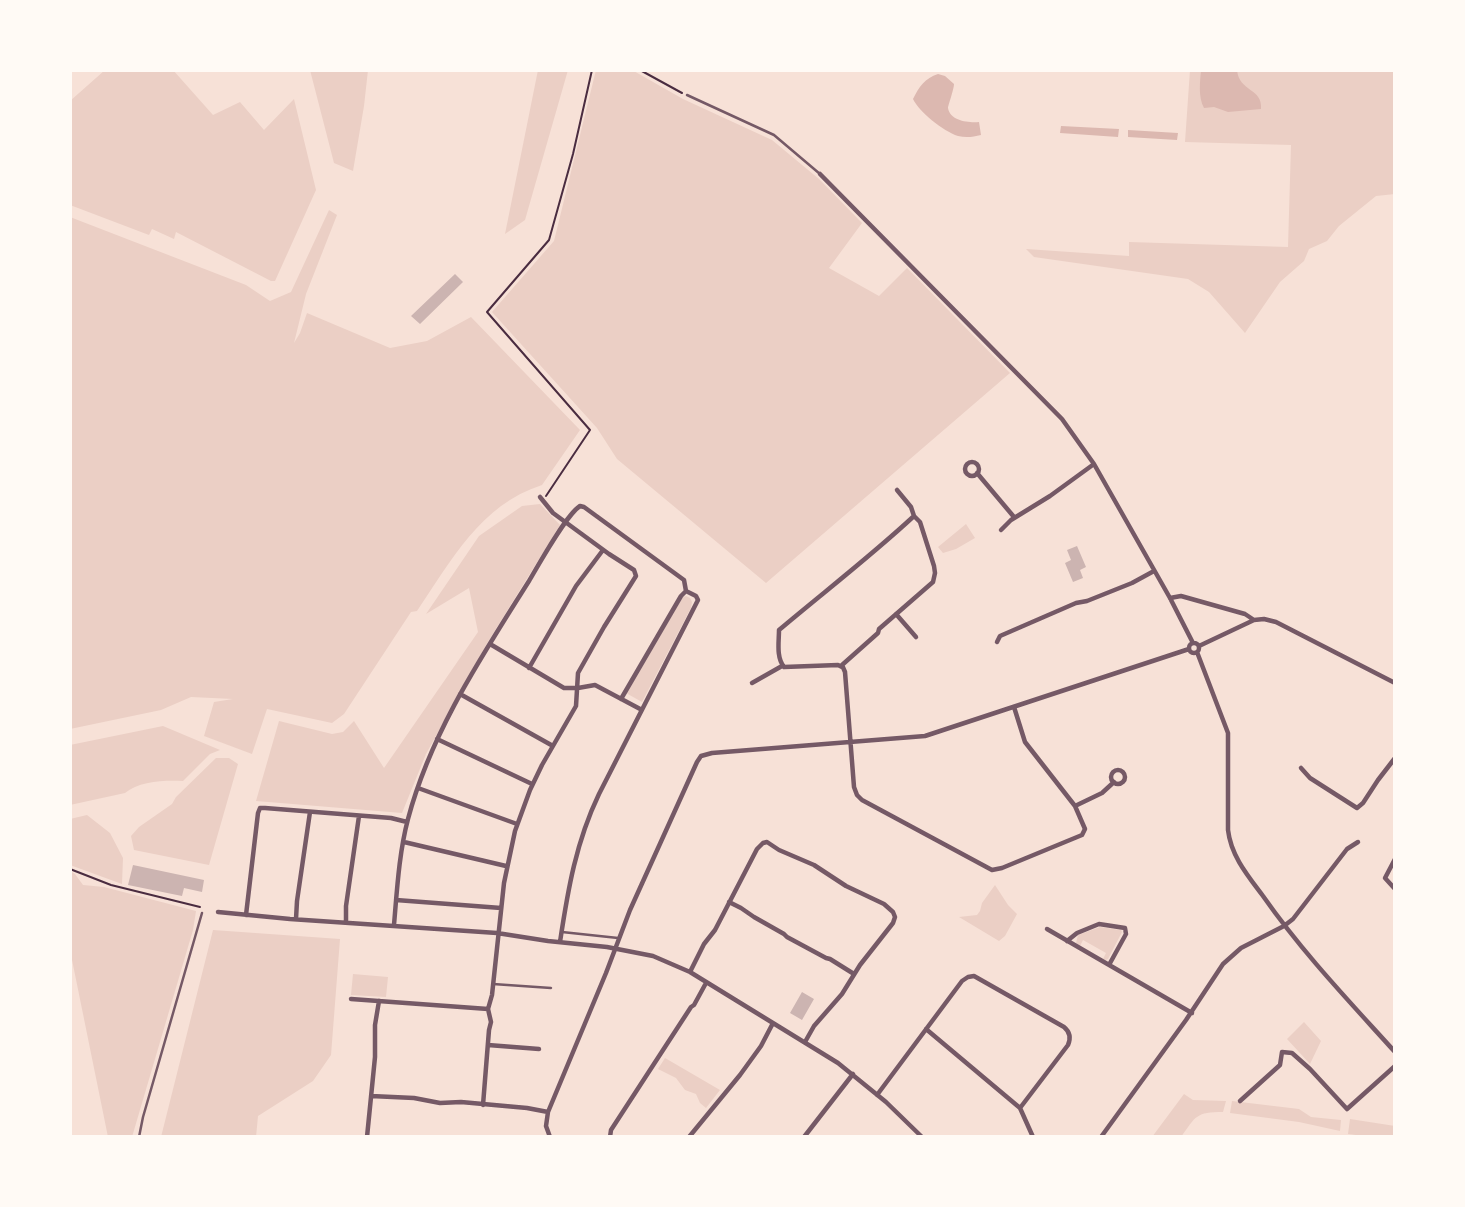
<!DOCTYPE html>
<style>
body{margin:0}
#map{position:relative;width:1465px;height:1207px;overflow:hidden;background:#f7e1d7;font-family:"Fira Sans",sans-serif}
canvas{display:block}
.frame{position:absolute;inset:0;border:72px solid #fffaf5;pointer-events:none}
</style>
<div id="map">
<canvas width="1465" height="1207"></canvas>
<div class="frame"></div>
</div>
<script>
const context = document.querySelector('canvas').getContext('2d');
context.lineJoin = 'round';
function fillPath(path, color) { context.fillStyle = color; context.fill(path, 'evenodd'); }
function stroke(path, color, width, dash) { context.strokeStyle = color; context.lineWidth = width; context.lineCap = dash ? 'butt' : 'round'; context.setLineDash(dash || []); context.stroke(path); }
const green = new Path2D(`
 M105,70H173L213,115L240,102L264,130L294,99L316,190L275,281H271L176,232L174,239L152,229L149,235L70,205V101Z
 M310,70H368L364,106L353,171L334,163Z
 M538,70H568L525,220L505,234Z
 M596,70H632L683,99L772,140L819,179L862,223L829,268L879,296L907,268L1010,373L766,583L617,459L597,428L492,312L554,241Z
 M1190,70H1395V194L1376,196L1339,226L1327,241L1309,249L1304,261L1280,282L1245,333L1209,292L1188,279L1034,257L1026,249L1129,256V242L1288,247L1291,145L1185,142Z
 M329,210L337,215L306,294L294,343L300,333L307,313L390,348L427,341L471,317L580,430L542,485C480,505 451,561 417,611L411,612L344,714L332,723L267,709L252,754L204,736L214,702L233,699L191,697L161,710L70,729V217L246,285L270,301L291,292Z
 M540,504L560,525L486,645L426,754L402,813L256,801L279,721L332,734L343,732L354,721L384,768L478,632L469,588L426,614L479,536L522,506Z
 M966,524L975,538L956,549L943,553L938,547Z
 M686,596L690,598L692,602L691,608L642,702L626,693L683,597Z
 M163,726L220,750L210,754L183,781C165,780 139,781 125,793L70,805V745Z
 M216,758H229L238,764L209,865L134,850L131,836L139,827L172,804L176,797Z
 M87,815L110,833L123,858L122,884L70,865V819Z
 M70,871L75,874L83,885L104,887L196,911L193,930L132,1137H108L70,950Z
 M995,885L1008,905L1017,914L1005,936L999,941L959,917L977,915L980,911L982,903Z
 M1100,927L1121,930L1122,932L1108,959L1106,960L1103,959L1106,953L1083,940L1080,946L1076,943L1078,935Z
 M213,930L340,939L331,1055L313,1081L258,1116L256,1137H161Z
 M353,974L388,977L386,997L351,995Z
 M1304,1022L1321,1041L1310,1064L1287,1039Z
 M665,1058L720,1090L706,1108L700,1103L696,1094L685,1090L676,1078L658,1069Z
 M1184,1094L1193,1100L1226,1101L1223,1112C1196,1112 1196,1116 1181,1137H1152Z
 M1232,1101L1299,1109L1311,1117L1341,1120L1340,1131L1299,1122L1230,1113Z
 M1350,1119L1395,1126V1137H1371L1348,1134Z`);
const water = new Path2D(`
 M1201,70H1237C1239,92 1263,88 1261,109L1228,112L1214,107L1204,108C1198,97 1200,82 1201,70Z
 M938,74L945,76L954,84C954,89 948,106 948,108C950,121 969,123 979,122L981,135C973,137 966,138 958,136C943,131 919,112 913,99C919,87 925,78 938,74Z
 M1061,126L1119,129L1118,137L1060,133Z
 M1128,130L1178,133L1177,140L1128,137Z`);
const building = new Path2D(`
 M455,274L463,282L420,324L411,316Z
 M1077,546L1086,567L1080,570L1083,578L1073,582L1065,563L1071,560L1067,550Z
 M133,865L204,880L202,892L184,888L182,896L128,885Z
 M802,992L814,999L802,1020L790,1013Z`);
const path = new Path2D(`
 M640,70L682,93
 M546,496L590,430L487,312L549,240L573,154L592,70
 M70,869L111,885L200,907`);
const service = new Path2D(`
 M687,95L774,135L820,174
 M562,932L618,938
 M493,984L551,988
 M139,1137L143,1117L202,913`);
const minor = new Path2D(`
 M820,174L1062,419L1094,464L1170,598L1193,643
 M965 469a7 7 0 1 1 14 0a7 7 0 1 1-14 0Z
 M977,473L1014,517
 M897,490L911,507L914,516L920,522L934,566L935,573L933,582L879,629L878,633L842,665L845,672L854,787L857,795L862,800L992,870L1002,868L1082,835L1085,829L1075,806L1025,742L1014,707
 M1001,530L1011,520L1050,496L1094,464
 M1170,598L1181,596L1245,614L1254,620
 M896,614L916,637
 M997,642L1000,636L1076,603L1087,601L1132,583L1154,571
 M1189 648a5 5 0 1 1 10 0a5 5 0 1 1-10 0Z
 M490,644L564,688H578L595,685L642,710
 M1199,646L1254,620L1264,619L1276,622L1395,683
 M1197,652L1228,733V830C1231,856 1248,876 1263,896C1303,953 1348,1000 1395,1052
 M842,667L838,665L784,667C776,657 779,642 779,630C824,592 871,556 914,516
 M529,668L576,586L603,550
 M752,683L782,666
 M460,694L553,746
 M621,699L681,596L686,591
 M437,739L532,784
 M1301,768L1310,778L1357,808L1363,803L1378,780L1395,758
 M1111 777a7 7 0 1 1 14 0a7 7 0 1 1-14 0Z
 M418,788L517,824
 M1075,806L1102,793L1114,782
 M404,842L506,866
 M1395,859L1385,878L1395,889
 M396,900L501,908
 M729,902L741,908L754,917L784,934L787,937L826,958L830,959L854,974
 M218,912L290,919L497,933L548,941L607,947L653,956L690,972L838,1063L886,1102L922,1137
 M246,915L258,813L260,808H265L391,818L407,822
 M296,919L297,901L310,812
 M346,922V906L359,816
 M394,925C397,890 399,853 408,819C431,732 482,656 529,581C539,564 566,515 580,506L584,507L684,580L686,591L696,596L698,600L599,794C576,842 568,889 560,942
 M1047,929L1192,1013
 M1067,941L1077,933L1099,924L1125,928L1126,934L1109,965
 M690,972L704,944L715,930L757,849L763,843L767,842L779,850L814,865L846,886L884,904L893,912L895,917L893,923L860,965L842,994L814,1026L805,1042
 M351,999L488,1009
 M926,1029L1020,1108L1033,1137
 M488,1045L539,1049
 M877,1095L962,981L968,977L974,976L1064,1027C1070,1032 1071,1038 1068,1045L1020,1108
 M371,1096L414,1098L440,1103L461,1102L527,1108L548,1112
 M1240,1101L1280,1065L1282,1052L1292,1053L1310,1069L1347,1109L1395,1066
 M483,1105L489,1030L491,1022L488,1009L492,995L504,883L515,831L530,790L542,765L576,706L578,673L604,627L636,576L634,570L609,554L553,513L540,497
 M367,1137L375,1057V1025L379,1001
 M550,1137L546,1126L548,1112L606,973L630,910L697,762L701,756L712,753L925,736L1189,649
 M610,1137L611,1130L691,1007L694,1005L706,983
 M689,1137L740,1075L761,1046L773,1023
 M804,1137L853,1074
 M1101,1137L1186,1020L1223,964L1241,948L1284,926L1293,919L1347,849L1358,842`);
fillPath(green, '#ebcfc5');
fillPath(water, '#dcb8b0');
fillPath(building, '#ccb4b1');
stroke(path, '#4a2c40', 2);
stroke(service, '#755966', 2.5);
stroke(minor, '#755966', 4.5);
</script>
